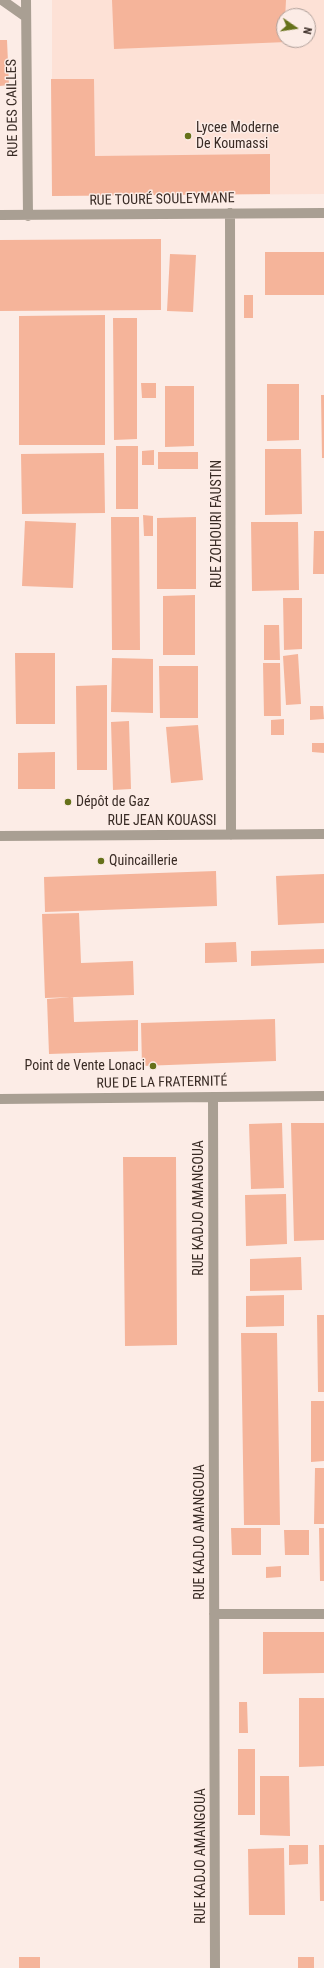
<!DOCTYPE html>
<meta charset="utf-8">
<style>
body{margin:0}
#map{position:relative;width:324px;height:1968px;overflow:hidden;background:#fcece6;font-family:"Roboto Condensed",sans-serif}
canvas{display:block}
.north{position:absolute;left:276px;top:8px;width:40px;height:40px;box-sizing:border-box;background:#fcece6;border:1px solid #ae9f99;border-radius:50%;rotate:103deg;font-size:11px;font-weight:700;line-height:16px;text-align:center;color:#392b25}
.north::after{content:'';display:block;margin:auto;width:14px;height:18px;background:#66711a;clip-path:polygon(50% 0,100% 100%,50% 72%,0 100%)}
</style>
<div id="map">
<canvas width="324" height="1968"></canvas>
<div class="north">N</div>
</div>
<script>
const context = document.querySelector('canvas').getContext('2d');
context.lineJoin = 'round';
function fillPath(path, color) { context.fillStyle = color; context.fill(path, 'evenodd'); }
function stroke(path, color, width, dash) { context.strokeStyle = color; context.lineWidth = width; context.lineCap = dash ? 'butt' : 'round'; context.setLineDash(dash || []); context.stroke(path); }
function label(font, color, halo, rows, align = 'center') {
  context.font = font + ' "Roboto Condensed",sans-serif'; context.lineWidth = 3; context.setLineDash([]); context.textBaseline = 'middle'; context.strokeStyle = halo; context.fillStyle = color; for (const [text, x, y, turn = 0] of rows) {
    context.save(); context.translate(x, y); context.rotate((+turn || 0) * Math.PI / 180); context.textAlign = isNaN(turn) ? turn : align; if (halo) context.strokeText(text, 0, 0); context.fillText(text, 0, 0); context.restore();
  }
}
const built = new Path2D(`
 M52,0H324V194L52,196ZM284,16H308V40H284Z`);
const building = new Path2D(`
 M112,0H286L284,40H287V42L114,49Z
 M0,40H7L9,85L0,86Z
 M51,79H94L95,156L270,154V194L52,196Z
 M161,239V310L0,311V240Z
 M265,252H324V295H265Z
 M170,254L196,255L193,312L167,311Z
 M244,295H253V318H244Z
 M105,315V445H19V316Z
 M113,318H137V439L114,440Z
 M141,383H156V398H142Z
 M267,384H299V440L267,441Z
 M165,386H194V446L165,447Z
 M321,395H324V458H322Z
 M116,446H138V509H116Z
 M265,449H301L302,514L265,515Z
 M154,450V465H142V451Z
 M158,452H198V469H158Z
 M104,453L105,513L22,514L21,454Z
 M143,515L153,516V536H144Z
 M111,517H139L140,650H112Z
 M196,517V589H157V518Z
 M25,521L76,523L73,588L22,586Z
 M251,522H298L299,590L252,591Z
 M314,531H324V574H313Z
 M195,595V655H163V596Z
 M283,598H302V649L284,650Z
 M264,625H279L280,660H264Z
 M15,653H55V724H16Z
 M298,654L301,704L286,705L283,656Z
 M112,658L153,659V713L111,712Z
 M263,663H280L281,716H264Z
 M159,666H198V718H160Z
 M107,685V770H77L76,686Z
 M310,706H323L324,719L310,720Z
 M284,719V735H271V720Z
 M129,721L131,789L113,790L111,722Z
 M198,725L203,780L171,783L166,727Z
 M312,743H324V753L312,752Z
 M55,752V789H18V753Z
 M216,871L217,906L45,912L44,877Z
 M324,874V923L278,925L276,876Z
 M79,913L81,963L133,961L134,995L45,998L42,914Z
 M236,942L237,962L205,963V943Z
 M324,949V963L251,966V951Z
 M73,997L74,1022L138,1020V1051L49,1054L47,999Z
 M275,1019L276,1061L142,1066L141,1023Z
 M282,1123L284,1188L251,1189L249,1124Z
 M291,1123H324V1240L294,1241Z
 M123,1157H176L177,1345L125,1346Z
 M286,1194L287,1244L246,1246L245,1195Z
 M301,1257L302,1290L250,1291V1259Z
 M284,1295V1326L246,1327V1296Z
 M317,1315H324V1392H318Z
 M241,1333H277L280,1525H244Z
 M311,1401H324V1461L311,1462Z
 M315,1468H324V1524H314Z
 M231,1528H261V1555H232Z
 M319,1528H324V1581H320Z
 M284,1530H309V1555H285Z
 M281,1566V1577L266,1578V1567Z
 M263,1632H324V1673L263,1674Z
 M299,1698H324V1766L299,1767Z
 M239,1702H247L248,1733H239Z
 M238,1749H255V1815H238Z
 M260,1776H289L290,1836L260,1835Z
 M289,1845H308V1864L289,1865Z
 M319,1845H324V1901H320Z
 M284,1848L285,1915H249L248,1849Z
 M19,1957H40V1968H19Z
 M298,1957H314V1968H298Z`);
const minor = new Path2D(`
 M2,0L26,17
 M26,0L28,216
 M230,213L231,835
 M0,215L324,213
 M0,836L324,834
 M213,1097L215,1968
 M0,1099L324,1096
 M214,1614H324`);
const markers = [
 [188,136,4,"#66711a"],
 [68,802,4,"#66711a"],
 [101,861,4,"#66711a"],
 [153,1066,4,"#66711a"]
];
const streetNames = [
 ["RUE DES CAILLES",13,108,-91],
 ["RUE TOURÉ SOULEYMANE",162,200,-1],
 ["RUE ZOHOURI FAUSTIN",217,524,-90],
 ["RUE JEAN KOUASSI",162,821],
 ["RUE DE LA FRATERNITÉ",162,1083,-1],
 ["RUE KADJO AMANGOUA",199,1208,-90],
 ["RUE KADJO AMANGOUA",200,1532,-90],
 ["RUE KADJO AMANGOUA",201,1856,-90]
];
const poiNames = [
 ["Lycee Moderne",196,128],
 ["De Koumassi",196,144],
 ["Dépôt de Gaz",76,802],
 ["Quincaillerie",109,861],
 ["Point de Vente Lonaci",145,1066,"right"]
];
fillPath(built, '#fde1d6');
fillPath(building, '#f5b49a');
stroke(minor, '#a99f93', 10);
for (const [x, y, r, color] of markers) { const dot = new Path2D(); dot.arc(x, y, r, 0, 2 * Math.PI); context.fillStyle = color; context.fill(dot); stroke(dot, '#fcece6', 1.5); }
label('14px', '#392b25', '#fcece6', streetNames);
label('14px', '#392b25', '#fcece6', poiNames, 'left');
</script>
